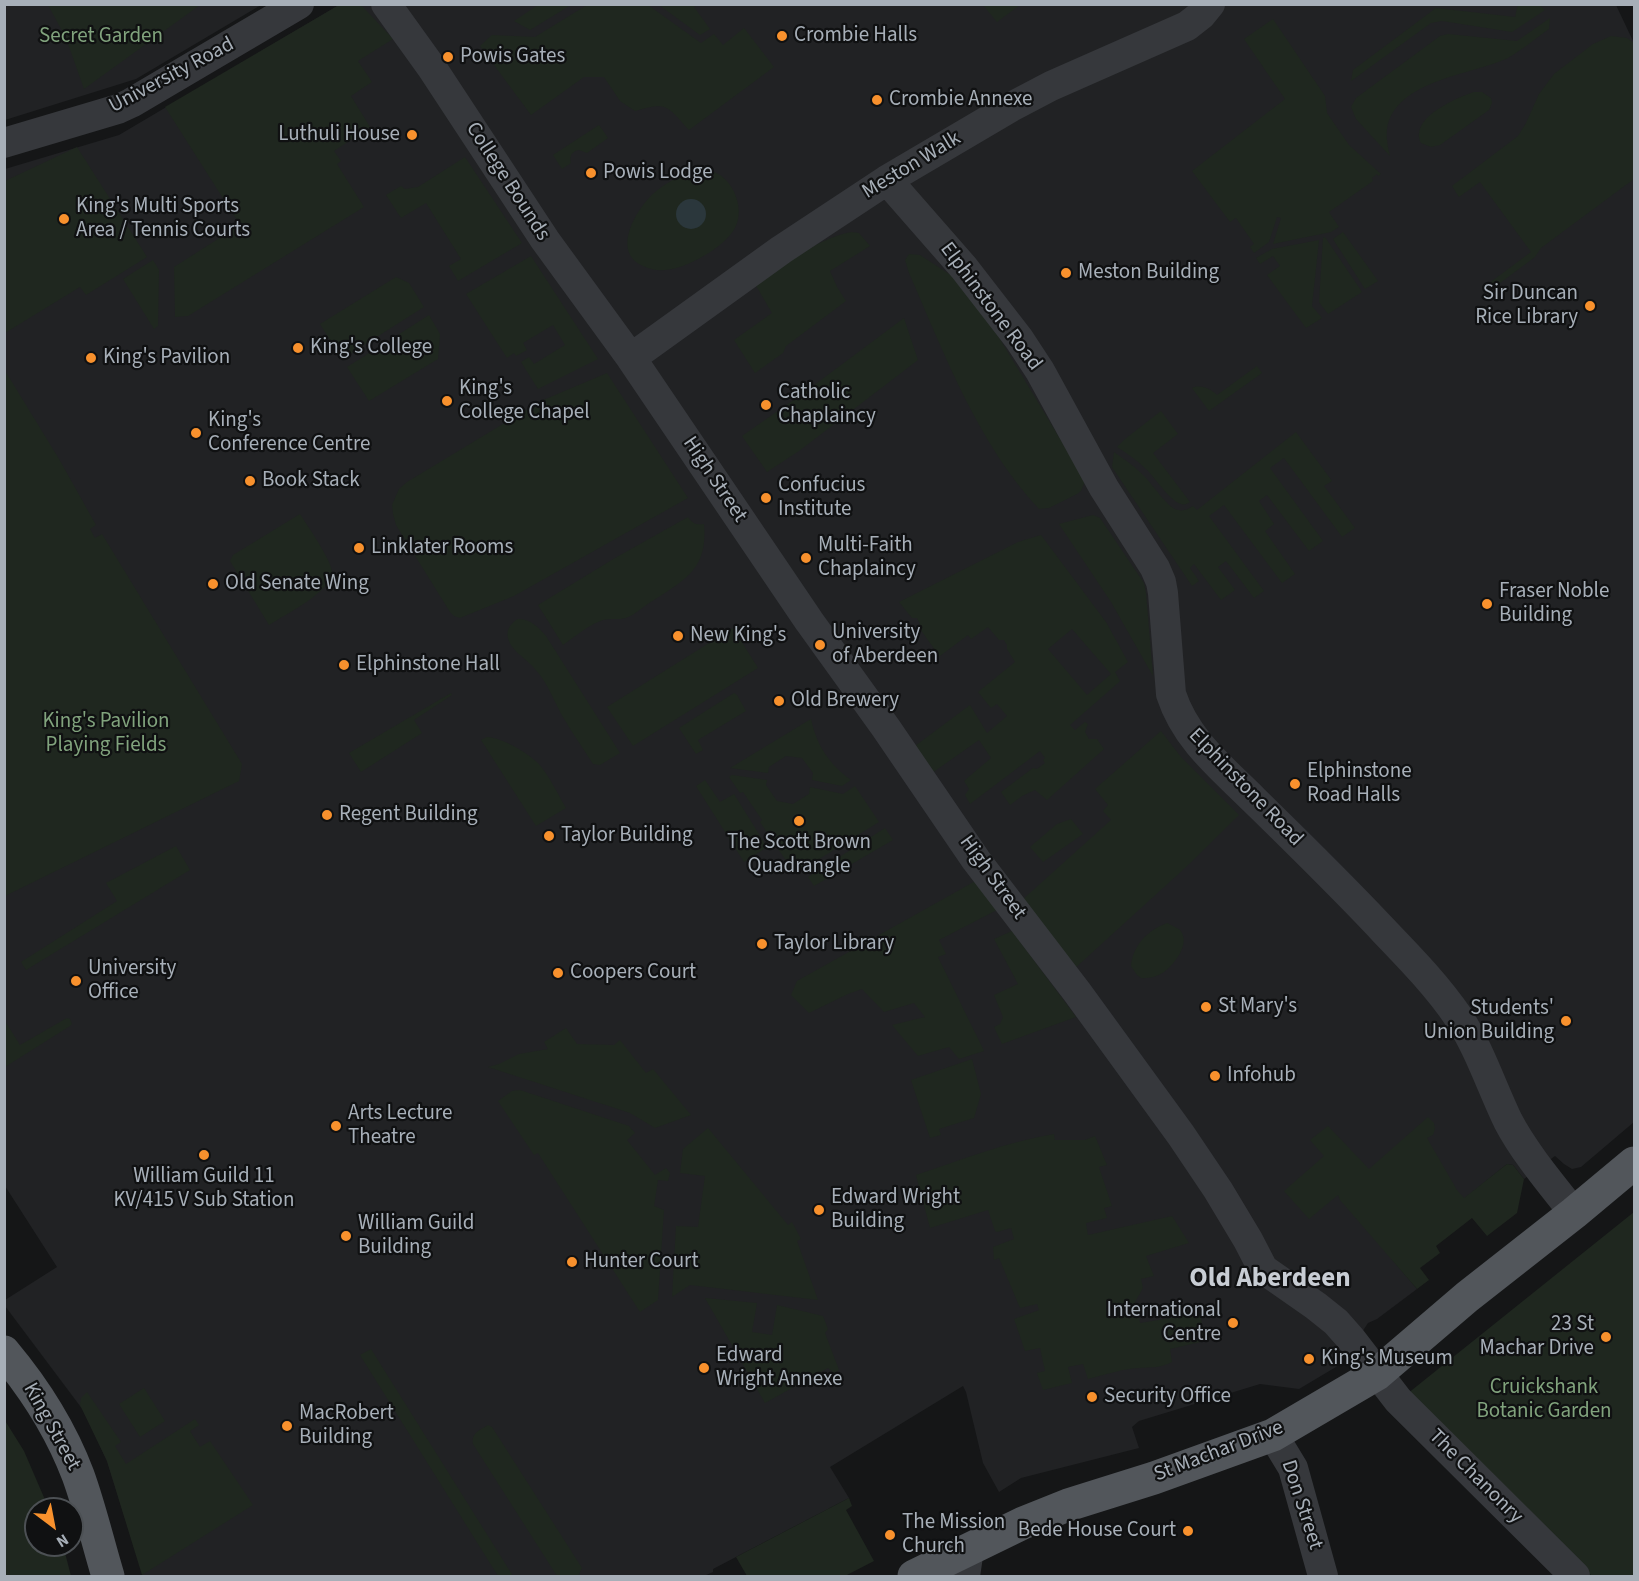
<!DOCTYPE html>
<style>
body{margin:0}
#map{position:relative;width:1639px;height:1581px;overflow:hidden;background:#151617;font-family:"Source Sans 3",sans-serif}
canvas{display:block}
.frame{position:absolute;inset:0;border:6px solid #a7afb8;pointer-events:none}
.north{position:absolute;left:24px;top:1497px;width:60px;height:60px;box-sizing:border-box;background:#101112;border:2px solid #4c5054;border-radius:50%;rotate:148deg;font-size:16px;font-weight:700;line-height:24px;text-align:center;color:#a7afb8}
.north::after{content:'';display:block;margin:auto;width:21px;height:27px;background:#f8912d;clip-path:polygon(50% 0,100% 100%,50% 72%,0 100%)}
</style>
<div id="map">
<canvas width="1639" height="1581"></canvas>
<div class="frame"></div>
<div class="north">N</div>
</div>
<script>
const context = document.querySelector('canvas').getContext('2d');
context.lineJoin = 'round';
function fillPath(path, color) { context.fillStyle = color; context.fill(path, 'evenodd'); }
function stroke(path, color, width, dash) { context.strokeStyle = color; context.lineWidth = width; context.lineCap = dash ? 'butt' : 'round'; context.setLineDash(dash || []); context.stroke(path); }
function label(font, color, halo, rows, align = 'center') {
  context.font = font + ' "Source Sans 3",sans-serif'; context.lineWidth = 4.5; context.setLineDash([]); context.textBaseline = 'middle'; context.strokeStyle = halo; context.fillStyle = color; for (const [text, x, y, turn = 0] of rows) {
    context.save(); context.translate(x, y); context.rotate((+turn || 0) * Math.PI / 180); context.textAlign = isNaN(turn) ? turn : align; if (halo) context.strokeText(text, 0, 0); context.fillText(text, 0, 0); context.restore();
  }
}
const built = new Path2D(`
 M5,5H261L136,79L5,120Z
 M339,5H1616L1634,43V1122L1581,1167L1572,1169L1564,1164L1555,1156L1524,1179L1513,1165L1507,1164L1391,1258L1417,1289L1377,1319L1368,1323L1341,1364L1299,1389L1260,1384L1139,1421L1132,1427L1139,1448L1021,1478L999,1492L983,1463L966,1392L963,1386L830,1467L849,1498L713,1569V1572L704,1576H143L107,1461L83,1410L5,1306V1300L57,1267L5,1186V169L119,135Z`);
const green = new Path2D(`
 M1518,4L1539,5L1545,10L1512,32L1442,21L1431,23L1351,81L1353,70L1436,8L1515,17Z
 M48,5H200L84,89L66,38Z
 M339,5H359L363,7L393,39L358,61L372,82L351,96L370,127L334,151L341,161L337,164L364,207L188,316L175,317L174,267L240,225L165,107Z
 M538,5V4L571,5L530,30L514,21Z
 M587,5H648L701,43L714,34L723,45L744,28L774,67L689,130C667,106 668,101 635,111L620,101L604,77H584L531,115L480,46L492,35L535,37Z
 M659,5H697L694,7L710,29L700,35Z
 M983,5H1020L997,22Z
 M1550,18L1549,29C1536,38 1522,50 1508,58C1472,75 1395,80 1387,129C1386,139 1388,147 1390,156L1356,119L1351,107L1356,98L1440,36L1448,34L1517,41Z
 M1273,19L1325,96L1327,113L1349,145L1381,174L1378,176L1377,174L1372,178L1373,181L1329,212L1339,227L1331,232L1273,244L1281,218L1277,217L1269,242L1254,253L1250,247L1254,244L1236,218L1230,222L1192,171L1285,99L1244,39Z
 M1611,36L1627,38L1634,43V179L1541,248L1535,257L1492,289L1488,284L1531,252L1480,182L1459,197L1452,186L1518,136L1526,123L1539,94L1554,74L1593,44Z
 M1474,92H1482L1491,98L1492,103L1489,110L1440,145L1431,147L1421,143C1409,118 1456,98 1474,92Z
 M599,125L608,138L587,153L579,150C572,151 569,156 571,163L562,169L553,155Z
 M77,147L147,257L86,295L80,287L5,333V181Z
 M465,157L522,243L458,281L449,266L461,259L426,203L401,218L386,195L401,186L405,189L418,187Z
 M698,169C706,170 714,171 720,175C736,186 744,211 735,228C725,247 686,269 665,270C658,271 649,269 643,266C611,252 636,209 654,193C667,182 682,174 698,169Z
 M851,232L859,233L870,246L830,271L837,287L846,301L786,346L783,353L755,373L734,340L772,313L755,284C785,265 816,239 851,232Z
 M1343,232L1378,281L1365,289L1333,239Z
 M1325,237L1362,292L1328,314L1319,302L1323,238Z
 M1319,240L1312,306L1322,318L1306,328L1267,275L1280,266L1273,256L1260,264L1256,258L1272,249Z
 M909,254L920,255L952,276L992,326L1080,472L1085,481L1081,491L1077,494L1049,508L1039,509C978,444 944,353 909,273L905,260Z
 M531,256L598,359L538,389L521,362L529,357L534,364L565,345L553,325L523,343L527,350L516,356L514,353L507,358L466,294Z
 M153,260L159,270L158,326L154,329L123,279Z
 M396,277L409,283L424,307L342,359L320,324Z
 M429,315L440,334L438,359L369,401L347,367L382,345L383,350L388,353L394,349V343L390,340Z
 M904,318L918,360L799,451L767,472L742,436L805,392Z
 M1257,366L1262,373L1209,411L1192,388C1201,384 1211,389 1217,395Z
 M4,369L59,459L96,525L90,529L95,538L102,534L242,764L239,781L5,896Z
 M607,373L688,498L514,596L460,618L454,616L450,612L396,525L393,514L392,505L399,489L407,482L541,401Z
 M1161,411L1178,434L1153,453L1190,502C1187,504 1185,505 1181,504C1170,501 1156,479 1147,470C1138,461 1128,454 1117,447L1125,439Z
 M1296,432L1332,481L1324,486L1355,528L1342,537L1284,458L1270,468L1323,541L1309,551L1267,495L1259,501L1274,524L1265,531L1295,574L1282,583L1224,505L1209,516L1264,591L1254,598L1226,561L1218,567L1235,590L1221,600L1194,564L1190,568L1199,581L1192,586L1112,467L1114,452C1125,460 1136,467 1145,477C1153,485 1165,504 1175,509C1182,512 1187,510 1193,506L1197,510Z
 M300,514C307,525 332,561 332,572C331,592 285,615 269,625L230,561L233,555Z
 M1093,515L1100,518L1144,583L1146,593L1153,676L1111,602L1059,524Z
 M688,517C693,524 696,525 704,524C708,567 687,579 654,600C645,605 635,615 626,618C619,620 610,618 603,620C590,624 574,637 563,645L538,605L615,558Z
 M1041,535L1106,622L1128,662L1115,672L1120,681L1118,683L1070,725L1075,730L1085,722L1088,724L1085,732L1089,739H1097L1104,749L1047,800L1035,790L1022,796L1010,805L1001,792L1033,768L1037,769L1045,763L1043,760L1045,758L1040,751L970,804L965,795L969,789L964,781L991,758L979,740L932,773L911,749L970,705L987,733L1007,716L997,704L991,708L978,692L1015,662L1007,649V645L1004,640H999L988,627L971,639L968,635L936,659L931,653L935,650L918,626L920,624L917,618H912L899,602L1018,542ZM1072,629L1111,674L1087,695L1048,649Z
 M518,619C531,619 538,627 546,636L620,753L600,765L593,764C583,748 572,733 563,717C553,700 548,683 535,669C526,658 511,651 508,638C506,629 511,623 518,619Z
 M733,628L758,668L633,746L607,707Z
 M451,693L452,695L414,720L422,733L361,772L349,753Z
 M734,693L737,695L746,711L698,740L703,750L696,754L679,728Z
 M811,719C817,746 829,764 851,780L842,786L812,780L813,773L802,758L786,756L769,767L768,773L730,768Z
 M1161,731L1181,757L1239,815L1185,868L1073,970L1021,901L1111,820L1103,811L1108,805L1095,789Z
 M487,737C503,738 526,752 538,763C549,775 557,793 566,808L536,826L481,740Z
 M732,775L767,780L766,785L777,801L793,804L809,794L810,787L843,794L855,786L879,822L795,874L760,822L762,820L743,792L740,793L729,777Z
 M705,780L720,802L734,794L767,847L744,862L696,786Z
 M1071,819L1083,834L1043,862L1030,847L1057,824Z
 M885,828L893,840L814,886L808,877Z
 M176,846L190,870L26,970L21,962L117,901L106,883Z
 M979,879L997,910L939,940L946,954L938,957L984,1051L959,1059L949,1047L918,1056L892,1025L925,1017L914,1003L884,1012L862,989L848,994L809,1013L791,995L797,981Z
 M1167,923C1171,925 1176,927 1180,930C1191,943 1175,964 1164,972C1158,976 1149,979 1141,978L1137,975L1131,966C1133,945 1148,930 1167,923Z
 M1012,931L1076,1017L1002,1044L994,1027L1000,1024L1003,1017L994,995L1018,984L994,939Z
 M67,1018L70,1019L72,1024L70,1026L5,1067V1021L20,1045Z
 M566,1028L577,1044L614,1045L620,1040L646,1073L653,1069L691,1115L655,1128L630,1113L488,1067L499,1064L519,1054L548,1049L544,1042Z
 M972,1059L981,1094L974,1118L939,1129L941,1135L930,1138L911,1080Z
 M520,1090L629,1126L635,1133L627,1140L655,1175L666,1168L670,1173L668,1181L658,1180L654,1206L664,1210L658,1300L640,1312L538,1153L534,1155L498,1101L512,1091Z
 M1428,1117L1434,1123L1435,1129L1433,1135L1427,1138L1457,1190L1464,1198L1507,1164L1513,1165L1524,1179L1517,1213L1487,1236L1472,1218L1436,1246L1440,1253L1420,1268L1429,1280L1417,1289L1340,1200L1338,1195L1309,1219L1284,1191L1324,1156L1310,1140L1328,1126L1369,1169Z
 M708,1128L788,1225L792,1222L801,1239L797,1241L818,1300L690,1285L672,1297L676,1226L698,1227L705,1176L680,1173L683,1149Z
 M1054,1134L1055,1140H1085L1095,1136L1107,1165L1099,1167L1112,1206L1104,1208L1107,1218L1086,1223L1088,1235L1172,1216L1189,1243L1146,1256L1154,1276L1141,1279L1143,1288L1135,1302L1140,1323L1200,1313L1205,1341L1170,1349L1172,1362C1161,1368 1152,1367 1139,1368C1122,1369 1104,1375 1088,1379L1083,1364L1068,1367L1072,1383L1043,1390L1037,1373L1045,1371L1040,1348L1025,1351L1014,1319L1039,1310L1037,1304L1020,1308L999,1258L994,1260L993,1247L1014,1239L1011,1228L997,1232L995,1231L988,1210L930,1228L916,1175C961,1160 1006,1142 1054,1134Z
 M1634,1212V1576H1592L1407,1394Z
 M705,1298L757,1303L752,1332L772,1335L777,1305L823,1316L828,1329L825,1333L839,1370L834,1373L828,1368L765,1403Z
 M371,1349L513,1576H498L360,1355Z
 M144,1388L165,1421L140,1437L119,1404Z
 M87,1392L121,1442L115,1446L126,1464L195,1419L199,1425L190,1431L200,1447L210,1441L253,1505L142,1575L107,1461L80,1405L81,1398Z
 M4,1419L24,1451L49,1509H36V1545H63L71,1576H5Z
 M488,1425L492,1427L582,1568L578,1576H557L473,1444C471,1433 480,1430 488,1425Z
 M849,1498L852,1506L846,1510L874,1561L845,1576H747L736,1557Z`);
const water = new Path2D(`
 M676 214a15 15 0 1 1 30 0a15 15 0 1 1-30 0Z`);
const minor = new Path2D(`
 M386,4L432,68L545,240L631,358L809,621L886,728L976,860L1077,992L1181,1135L1218,1190L1248,1240L1263,1269L1316,1306L1336,1322L1351,1339L1398,1400L1575,1576
 M4,143L118,109L131,103L299,4
 M887,180L964,268L1019,339L1040,371L1104,488L1155,568L1161,582L1163,593L1171,694C1186,740 1221,767 1254,800C1298,843 1343,887 1385,932C1411,959 1438,987 1459,1018C1479,1048 1492,1088 1508,1121C1524,1152 1552,1185 1574,1213
 M631,358L781,250L887,180L1011,107L1051,86L1187,26L1201,15L1210,4
 M1273,1435L1293,1468L1323,1576
 M965,1576L969,1549`);
const major = new Path2D(`
 M4,1352C35,1389 61,1430 78,1475C90,1508 98,1543 108,1576
 M914,1576L1023,1523L1068,1505L1154,1478L1273,1435L1377,1374L1467,1297L1574,1213L1634,1163`);
const markers = [
 [782,36,6,"#f8912d"],
 [448,57,6,"#f8912d"],
 [877,100,6,"#f8912d"],
 [412,135,6,"#f8912d"],
 [591,173,6,"#f8912d"],
 [64,219,6,"#f8912d"],
 [1066,273,6,"#f8912d"],
 [1590,306,6,"#f8912d"],
 [298,348,6,"#f8912d"],
 [91,358,6,"#f8912d"],
 [447,401,6,"#f8912d"],
 [766,405,6,"#f8912d"],
 [196,433,6,"#f8912d"],
 [250,481,6,"#f8912d"],
 [766,498,6,"#f8912d"],
 [359,548,6,"#f8912d"],
 [806,558,6,"#f8912d"],
 [213,584,6,"#f8912d"],
 [1487,604,6,"#f8912d"],
 [678,636,6,"#f8912d"],
 [820,645,6,"#f8912d"],
 [344,665,6,"#f8912d"],
 [779,701,6,"#f8912d"],
 [1295,784,6,"#f8912d"],
 [327,815,6,"#f8912d"],
 [799,821,6,"#f8912d"],
 [549,836,6,"#f8912d"],
 [762,944,6,"#f8912d"],
 [558,973,6,"#f8912d"],
 [76,981,6,"#f8912d"],
 [1206,1007,6,"#f8912d"],
 [1566,1021,6,"#f8912d"],
 [1215,1076,6,"#f8912d"],
 [336,1126,6,"#f8912d"],
 [204,1155,6,"#f8912d"],
 [819,1210,6,"#f8912d"],
 [346,1236,6,"#f8912d"],
 [572,1262,6,"#f8912d"],
 [1233,1323,6,"#f8912d"],
 [1606,1337,6,"#f8912d"],
 [1309,1359,6,"#f8912d"],
 [704,1368,6,"#f8912d"],
 [1092,1397,6,"#f8912d"],
 [287,1426,6,"#f8912d"],
 [1188,1531,6,"#f8912d"],
 [890,1535,6,"#f8912d"]
];
const poiNames = [
 ["Crombie Halls",794,36],
 ["Powis Gates",460,57],
 ["Crombie Annexe",889,100],
 ["Luthuli House",400,135,"right"],
 ["Powis Lodge",603,173],
 ["King's Multi Sports",76,207],
 ["Area / Tennis Courts",76,231],
 ["Meston Building",1078,273],
 ["Sir Duncan",1578,294,"right"],
 ["Rice Library",1578,318,"right"],
 ["King's College",310,348],
 ["King's Pavilion",103,358],
 ["King's",459,389],
 ["College Chapel",459,413],
 ["Catholic",778,393],
 ["Chaplaincy",778,417],
 ["King's",208,421],
 ["Conference Centre",208,445],
 ["Book Stack",262,481],
 ["Confucius",778,486],
 ["Institute",778,510],
 ["Multi-Faith",818,546],
 ["Chaplaincy",818,570],
 ["Linklater Rooms",371,548],
 ["Old Senate Wing",225,584],
 ["Fraser Noble",1499,592],
 ["Building",1499,616],
 ["University",832,633],
 ["of Aberdeen",832,657],
 ["New King's",690,636],
 ["Elphinstone Hall",356,665],
 ["Old Brewery",791,701],
 ["Elphinstone",1307,772],
 ["Road Halls",1307,796],
 ["Regent Building",339,815],
 ["Taylor Building",561,836],
 ["The Scott Brown",799,843,"center"],
 ["Quadrangle",799,867,"center"],
 ["Taylor Library",774,944],
 ["University",88,969],
 ["Office",88,993],
 ["Coopers Court",570,973],
 ["St Mary's",1218,1007],
 ["Students'",1554,1009,"right"],
 ["Union Building",1554,1033,"right"],
 ["Infohub",1227,1076],
 ["Arts Lecture",348,1114],
 ["Theatre",348,1138],
 ["William Guild 11",204,1177,"center"],
 ["KV/415 V Sub Station",204,1201,"center"],
 ["Edward Wright",831,1198],
 ["Building",831,1222],
 ["William Guild",358,1224],
 ["Building",358,1248],
 ["Hunter Court",584,1262],
 ["International",1221,1311,"right"],
 ["Centre",1221,1335,"right"],
 ["23 St",1594,1325,"right"],
 ["Machar Drive",1594,1349,"right"],
 ["Edward",716,1356],
 ["Wright Annexe",716,1380],
 ["King's Museum",1321,1359],
 ["Security Office",1104,1397],
 ["MacRobert",299,1414],
 ["Building",299,1438],
 ["The Mission",902,1523],
 ["Church",902,1547],
 ["Bede House Court",1176,1531,"right"]
];
const parkNames = [
 ["Secret Garden",101,37],
 ["King's Pavilion",106,722],
 ["Playing Fields",106,746],
 ["Cruickshank",1544,1388],
 ["Botanic Garden",1544,1412]
];
const streetNames = [
 ["University Road",172,76,-28],
 ["Meston Walk",912,166,-31],
 ["College Bounds",507,182,57],
 ["Elphinstone Road",990,307,53],
 ["High Street",714,480,56],
 ["Elphinstone Road",1245,788,46],
 ["High Street",992,878,54],
 ["King Street",51,1427,61],
 ["St Machar Drive",1219,1452,-21],
 ["The Chanonry",1475,1477,45],
 ["Don Street",1301,1505,72]
];
const districtNames = [
 ["Old Aberdeen",1270,1280]
];
fillPath(built, '#212224');
fillPath(green, '#1f271f');
fillPath(water, '#2b373c');
stroke(minor, '#36383c', 30);
stroke(major, '#52565b', 33);
for (const [x, y, r, color] of markers) { const dot = new Path2D(); dot.arc(x, y, r, 0, 2 * Math.PI); context.fillStyle = color; context.fill(dot); stroke(dot, '#101112', 2); }
label('21px', '#a7afb8', '#101112', poiNames, 'left');
label('21px', '#81a37d', '#101112', parkNames);
label('21px', '#a7afb8', '#101112', streetNames);
label('bold 27px', '#c8cdd4', '#101112', districtNames);
</script>
